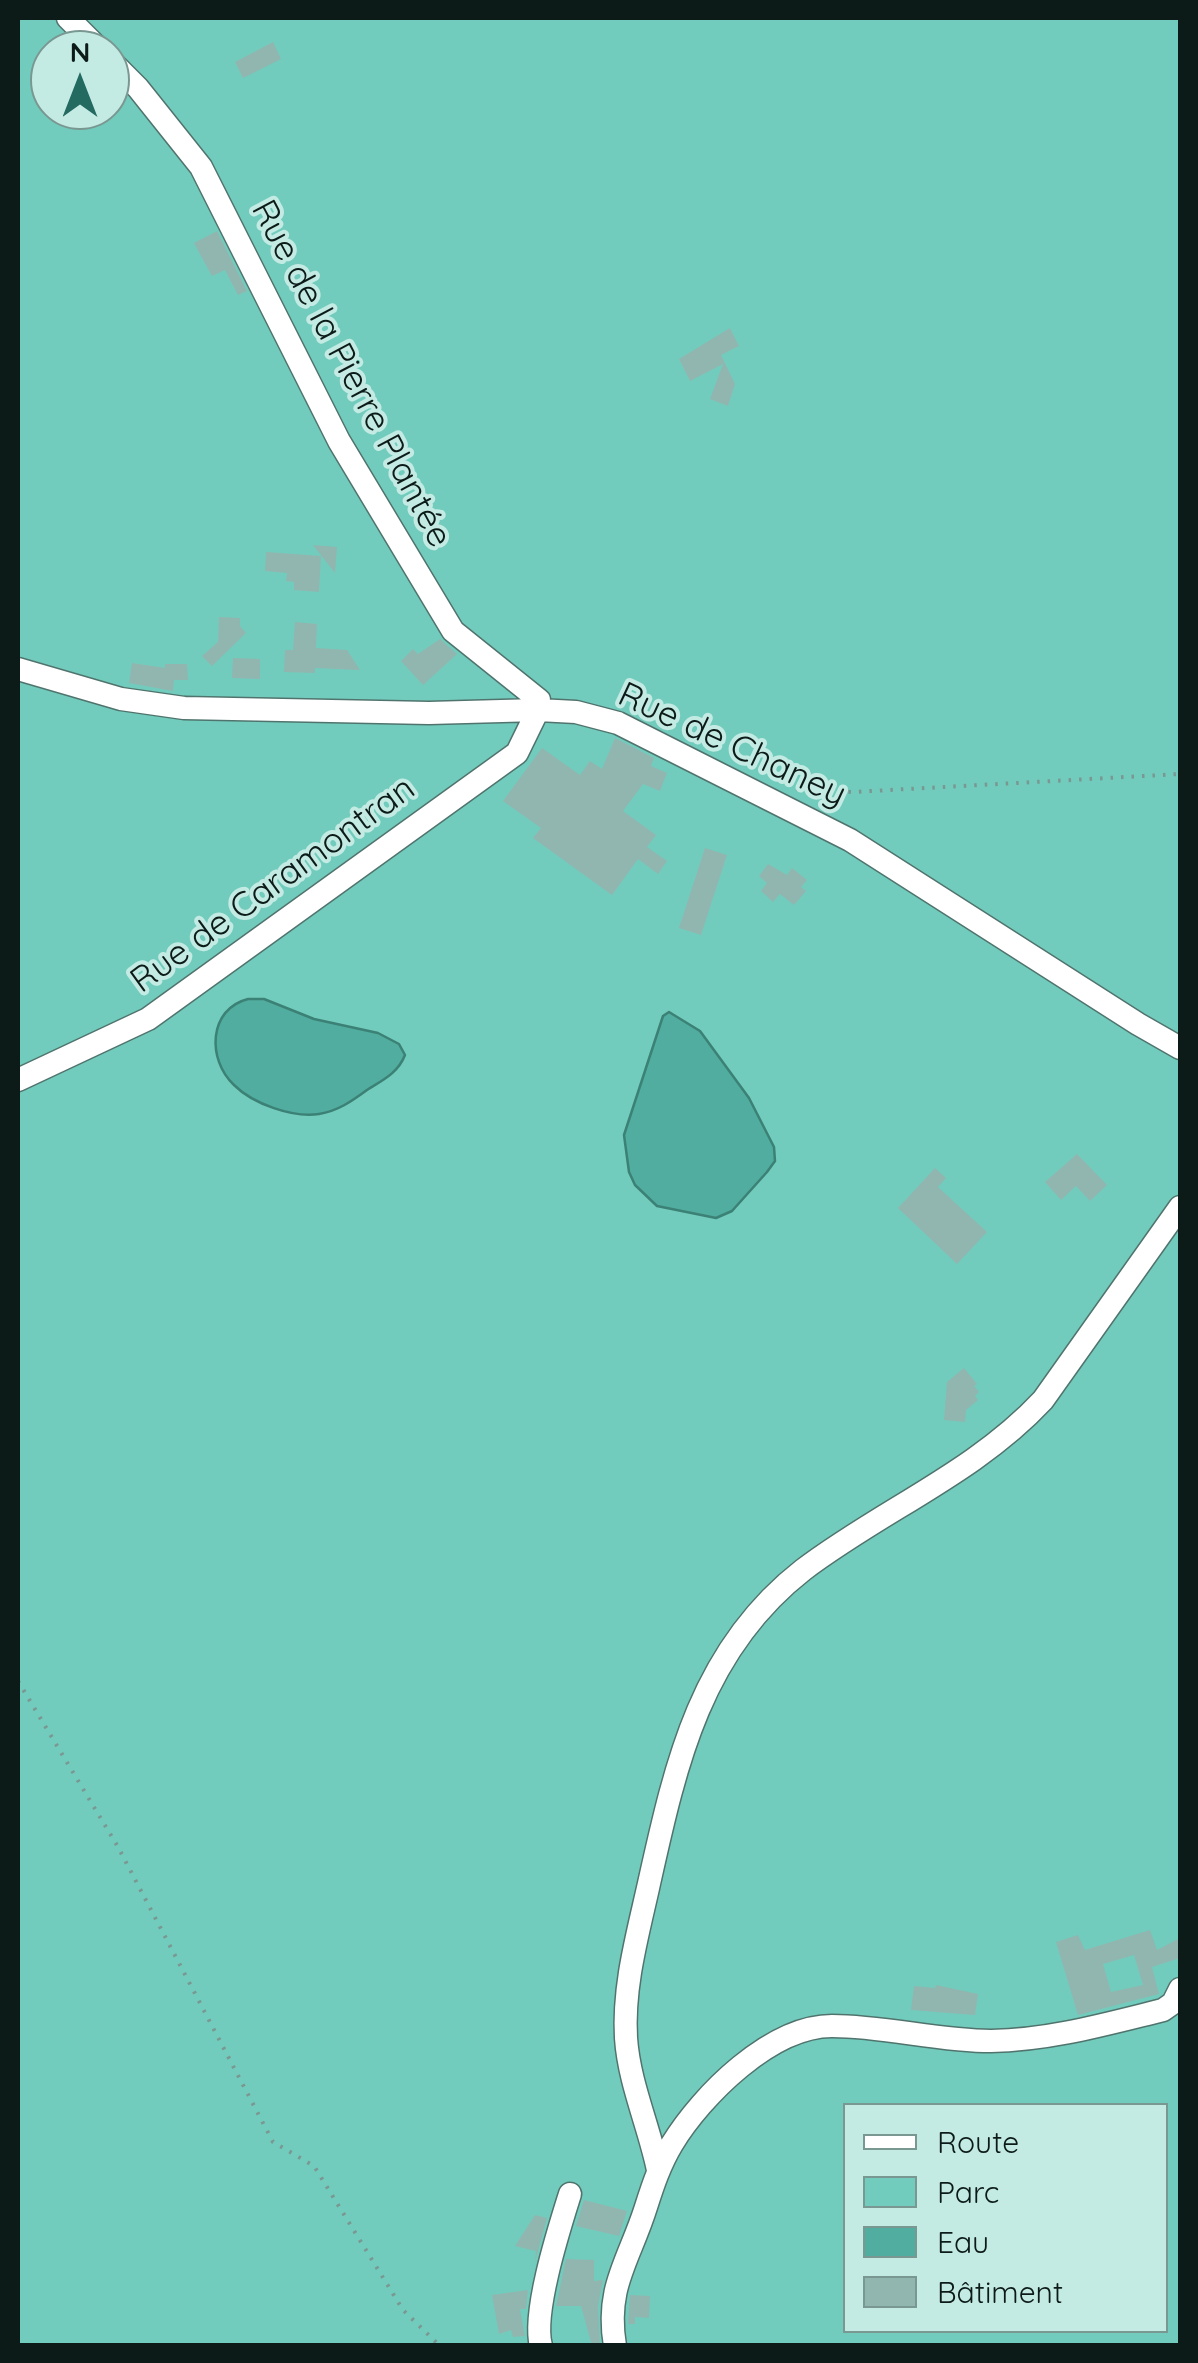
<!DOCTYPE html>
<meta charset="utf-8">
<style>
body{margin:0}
#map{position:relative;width:1198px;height:2363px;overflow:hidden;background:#c4ebe3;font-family:Quicksand,sans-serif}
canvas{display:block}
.frame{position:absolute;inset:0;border:20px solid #0c1b18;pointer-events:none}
.legend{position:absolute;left:843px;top:2103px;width:325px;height:230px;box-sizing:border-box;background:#c4ebe3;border:2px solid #7a9892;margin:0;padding:12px 18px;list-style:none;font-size:30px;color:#0c1b18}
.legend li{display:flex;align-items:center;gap:20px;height:50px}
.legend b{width:50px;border:2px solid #7a9892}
.north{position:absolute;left:30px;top:30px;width:100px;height:100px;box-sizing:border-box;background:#c4ebe3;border:2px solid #7a9892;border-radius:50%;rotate:0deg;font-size:28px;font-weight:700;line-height:40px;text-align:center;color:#0c1b18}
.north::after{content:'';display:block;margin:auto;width:35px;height:45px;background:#236a60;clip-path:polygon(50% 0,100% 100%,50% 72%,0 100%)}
</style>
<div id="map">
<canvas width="1198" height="2363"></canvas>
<div class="frame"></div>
<ul class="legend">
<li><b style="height:12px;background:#fff"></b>Route</li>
<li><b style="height:28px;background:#72ccbd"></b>Parc</li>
<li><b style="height:28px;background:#50ad9f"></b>Eau</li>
<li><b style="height:28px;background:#91b6af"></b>Bâtiment</li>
</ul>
<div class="north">N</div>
</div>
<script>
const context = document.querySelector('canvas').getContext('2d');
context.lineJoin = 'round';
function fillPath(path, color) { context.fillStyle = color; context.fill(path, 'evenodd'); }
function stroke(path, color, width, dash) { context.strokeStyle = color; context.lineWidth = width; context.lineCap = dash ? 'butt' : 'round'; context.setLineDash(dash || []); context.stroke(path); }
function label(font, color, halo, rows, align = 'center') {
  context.font = font + ' Quicksand,sans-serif'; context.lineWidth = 8; context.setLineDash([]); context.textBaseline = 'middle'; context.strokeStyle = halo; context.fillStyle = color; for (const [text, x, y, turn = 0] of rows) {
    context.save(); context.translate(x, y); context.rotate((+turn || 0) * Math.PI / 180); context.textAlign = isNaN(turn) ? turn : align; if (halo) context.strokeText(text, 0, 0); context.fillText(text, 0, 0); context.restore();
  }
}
const green = new Path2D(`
 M18,18H1180V2345H18ZM50,50H110V110H50ZM846,2106H1166V2330H846Z`);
const water = new Path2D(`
 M248,999H264L314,1019L378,1033L399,1044L405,1055C398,1073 383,1080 367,1090C352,1101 338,1111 319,1114C293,1118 253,1104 234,1085C207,1060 208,1009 248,999Z
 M669,1012L700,1031L749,1098L774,1147L775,1161L767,1172L732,1211L716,1218L657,1206L635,1185L629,1172L624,1135L663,1016Z`);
const building = new Path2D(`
 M273,42L281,59L243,78L235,62Z
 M217,231L247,291L238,295L225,270L212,276L194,243Z
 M730,328L739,346L721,355L735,384L728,406L710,399L723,364L690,381L679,359Z
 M313,545L337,547L335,573Z
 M266,552L321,556L319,592L294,590V582L286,581L287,573L265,571Z
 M219,617L240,618V626L246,633L212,666L202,656L218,642Z
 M295,622L317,624L316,648L347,650L360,670L315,668V673L284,672L285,650H293Z
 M440,639L457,654L423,685L401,661L413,649L418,654Z
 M233,658L260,659V679L232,678Z
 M132,663L165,668V664H187L188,680H174L173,691L129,683Z
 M615,738L654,758L651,766L667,773L660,791L643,784L623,811L656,835L647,847L667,861L658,874L638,859L612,895L533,838L541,828L503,801L542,748L580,775L590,761L602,769Z
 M705,848L727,855L701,935L679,928Z
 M768,864L787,875L792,868L807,880L801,887L806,891L794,905L780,894L773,902L761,891L767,883L759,876Z
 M1077,1154L1107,1185L1090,1201L1076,1186L1061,1200L1045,1182Z
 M935,1168L946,1178L938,1187L987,1232L957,1264L898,1208Z
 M964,1368L977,1384L974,1386L979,1392L975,1396L978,1400L966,1410L965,1422L944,1420L947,1382Z
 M1150,1930L1157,1950L1180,1938V1958L1152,1967L1159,1994L1078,2015L1056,1942L1078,1935L1085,1950ZM1134,1955L1143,1985L1111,1992L1103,1964Z
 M936,1985L978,1994L975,2015L911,2010L914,1986L935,1988Z
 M584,2200L627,2211L619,2236L576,2226Z
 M535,2215L547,2218L535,2262L536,2251L515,2246Z
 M566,2259L594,2260V2281L603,2280L598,2306L600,2346H592L581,2306H556Z
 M528,2290L526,2309H520L525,2336L513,2337L511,2330L499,2334L492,2295Z
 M630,2295L650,2296L649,2318L635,2317V2324H628Z`);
const path = new Path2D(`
 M796,789L853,792L1180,774
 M18,1681L118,1847L273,2142L314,2166L403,2310L440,2346`);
const minor = new Path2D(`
 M68,18L100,50
 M110,60L138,88L201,167L339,441L453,631L539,700L538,710
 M18,669L121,699L184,708L429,713L538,710L576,712L618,723L850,840L1138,1024L1180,1048
 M18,1080L148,1019L517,753L538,710
 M658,2170C649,2126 629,2083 626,2038C623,1987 637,1937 648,1888C675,1767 699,1651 803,1570C882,1510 975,1473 1043,1400L1180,1207
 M541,2346C532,2313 559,2229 570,2194
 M615,2346C605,2287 629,2261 646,2207C653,2185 660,2164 672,2144C702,2095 771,2026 832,2026C885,2026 938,2041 991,2041C1050,2040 1106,2024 1163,2010L1173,2003L1180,1989`);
const streetNames = [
 ["Rue de la Pierre Plantée",351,374,62],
 ["Rue de Chaney",732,745,25],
 ["Rue de Caramontran",273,885,-36]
];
fillPath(green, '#72ccbd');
fillPath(water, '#50ad9f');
stroke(water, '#3c8176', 2.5);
fillPath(building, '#91b6af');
stroke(minor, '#50746d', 25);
stroke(path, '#7a9892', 4, [2.5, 8]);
stroke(minor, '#fff', 22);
label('35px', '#0c1b18', '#c4ebe3', streetNames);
</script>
